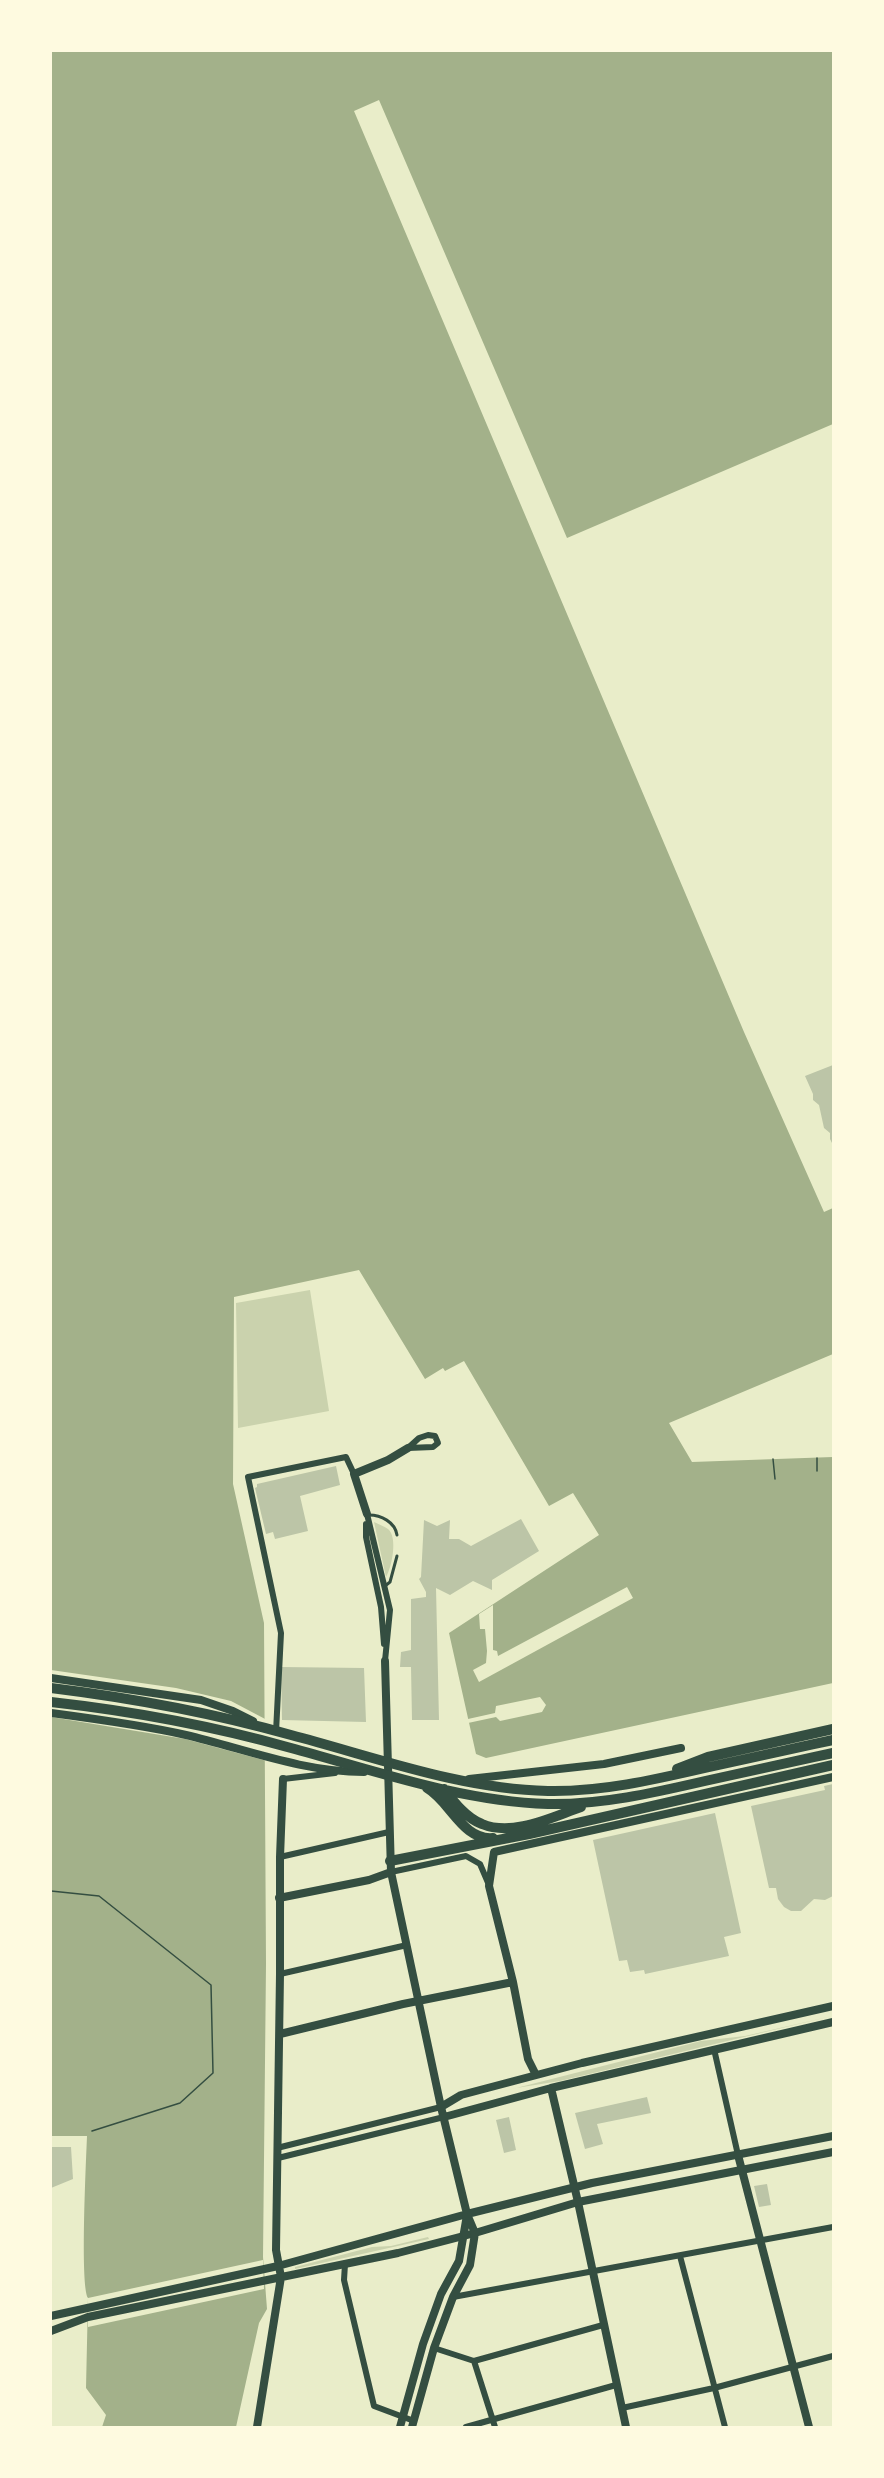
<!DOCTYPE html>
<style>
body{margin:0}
#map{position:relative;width:884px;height:2478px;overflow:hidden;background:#e9edc9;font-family:"Golos Text",sans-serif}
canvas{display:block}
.frame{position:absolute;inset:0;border:52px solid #fefae0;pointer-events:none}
</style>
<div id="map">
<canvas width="884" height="2478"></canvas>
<div class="frame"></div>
</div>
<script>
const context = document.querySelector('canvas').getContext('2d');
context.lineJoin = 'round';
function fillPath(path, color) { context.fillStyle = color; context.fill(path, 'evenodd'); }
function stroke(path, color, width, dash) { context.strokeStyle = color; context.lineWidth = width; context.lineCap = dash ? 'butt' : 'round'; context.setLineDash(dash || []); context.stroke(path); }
const green = new Path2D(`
 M310,1290L329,1411L238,1428L236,1303Z
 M374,1522C378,1524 384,1526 388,1529C398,1537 392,1567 386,1577Z
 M832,2016L560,2081L516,2088L469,2100L701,2041L745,2036Z
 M428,2237L429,2239L295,2269V2267L372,2247L391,2246Z`);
const water = new Path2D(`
 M51,51H833V424L567,538L379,100L354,111L744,1032L824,1212L833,1208V1354L669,1423L692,1462L833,1457V1683L486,1758L476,1754L449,1633L599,1535L573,1493L549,1506L464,1361L445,1371L443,1368L425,1379L359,1270L234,1297L233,1484L264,1623L266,1964L263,2257L267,2309L259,2323L236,2427H102L106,2415L86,2388L88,2298C80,2285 86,2162 87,2136H51Z`);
const pier = new Path2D(`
 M627,1587L633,1598L479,1682L473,1670L486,1663L487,1651L485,1629H480L479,1614L493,1605V1650L497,1651L498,1656Z
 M51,1670L176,1688L231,1701L267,1720V1761L185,1739L51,1717Z
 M540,1697L546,1705L542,1712L500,1721L496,1717L468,1723V1719L495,1713L496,1706Z
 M263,2260L264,2289L88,2327V2298Z`);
const building = new Path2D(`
 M833,1065V1145L830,1139V1133L824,1128L819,1105L813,1100V1094L805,1076Z
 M336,1466L340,1485L300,1496L308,1531L275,1539L273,1532L266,1534L255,1488L257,1487V1484Z
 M521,1519L539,1551L492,1580V1590L473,1581L450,1595L436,1588L439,1720H412L411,1667H400L401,1652L411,1650V1599L426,1597V1592L419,1579L421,1577L424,1520L437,1526L450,1520L449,1539H459L471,1546Z
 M281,1667L364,1668L366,1722L282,1720Z
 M833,1784V1896L825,1900L814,1899L801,1911H791L784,1907L778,1899L776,1888H769L751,1806L825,1790L824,1786Z
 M715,1813L741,1933L724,1937L729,1956L645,1974L644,1970L630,1972L627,1960L619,1961L593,1840Z
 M647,2097L651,2113L597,2124L603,2144L585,2149L575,2113Z
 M509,2117L516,2150L504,2153L496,2120Z
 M51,2147H71L73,2179L51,2188Z
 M767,2184L771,2205L759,2207L754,2186Z`);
const path = new Path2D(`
 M773,1459L775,1479
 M817,1471V1458
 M51,1891L99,1896L211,1985L213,2073L180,2103L92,2131`);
const service = new Path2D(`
 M369,1515C381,1515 395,1522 397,1535
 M385,1586L390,1582L397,1556`);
const minor = new Path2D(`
 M428,1435L435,1436L438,1443L433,1447L408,1448L419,1438Z
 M367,1514L390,1610L385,1661
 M366,1524V1537L381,1607L384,1644
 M276,1732L281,1633L248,1477L346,1457L354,1474
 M283,1779L335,1773
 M280,1857L389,1832
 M391,1872L466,1856L480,1864L489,1885
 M280,1974L407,1945
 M714,2049L738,2155
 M277,2148L441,2107
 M278,2158L444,2117
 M680,2256L725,2427
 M345,2264L344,2280L374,2406L414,2421
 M453,2297L833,2227
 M434,2348L474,2361L603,2325
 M474,2361L495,2427
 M622,2408L714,2388L833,2356
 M466,2427L616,2385`);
const tertiary = new Path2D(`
 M367,1514L354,1474L388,1460L408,1448
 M51,1678L201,1700L233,1711L253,1721
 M51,1713C96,1719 142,1725 186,1735C245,1749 303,1772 364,1772
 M469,1779L604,1764L681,1748
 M279,1898L369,1880L391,1872
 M280,2034L403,2004L513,1982
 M536,2075L528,2059L513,1982L489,1886L494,1852L833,1777
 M551,2088L578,2202L626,2427
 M441,2107L461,2095L582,2063L833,2006
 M444,2117L551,2088L833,2022
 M738,2155L809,2427
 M51,2316L278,2266L467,2214L441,2107L391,1872L385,1661
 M51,2331L88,2317L398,2253L475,2233
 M257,2427L281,2277L276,2250L280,1974V1857L283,1779`);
const secondary = new Path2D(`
 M467,2214L592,2183L833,2136
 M475,2233L578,2202L833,2152
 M400,2427L423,2344L441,2294L459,2261L467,2215
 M412,2427L434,2348L453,2297L470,2265L475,2233L467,2214`);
const motorway = new Path2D(`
 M51,1688C132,1698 213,1713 291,1735C375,1757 460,1789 548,1791C601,1792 653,1780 705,1768C747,1759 790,1749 833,1740
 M51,1702C132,1711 213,1726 291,1748C376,1771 460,1801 548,1804C601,1805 653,1793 705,1781C747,1772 790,1762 833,1753
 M677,1769L708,1757L833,1729
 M427,1788C450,1801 463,1841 493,1838
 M444,1789C454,1802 466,1818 482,1824C513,1837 552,1817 581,1807
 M390,1861L529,1834L833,1765`);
fillPath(green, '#cad2ad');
fillPath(water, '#a3b18a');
fillPath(pier, '#e9edc9');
fillPath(building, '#bcc5a7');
stroke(path, '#344e41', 1.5);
stroke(service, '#344e41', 3);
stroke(minor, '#344e41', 6);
stroke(tertiary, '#344e41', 8);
stroke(secondary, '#344e41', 8);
stroke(motorway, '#344e41', 10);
</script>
